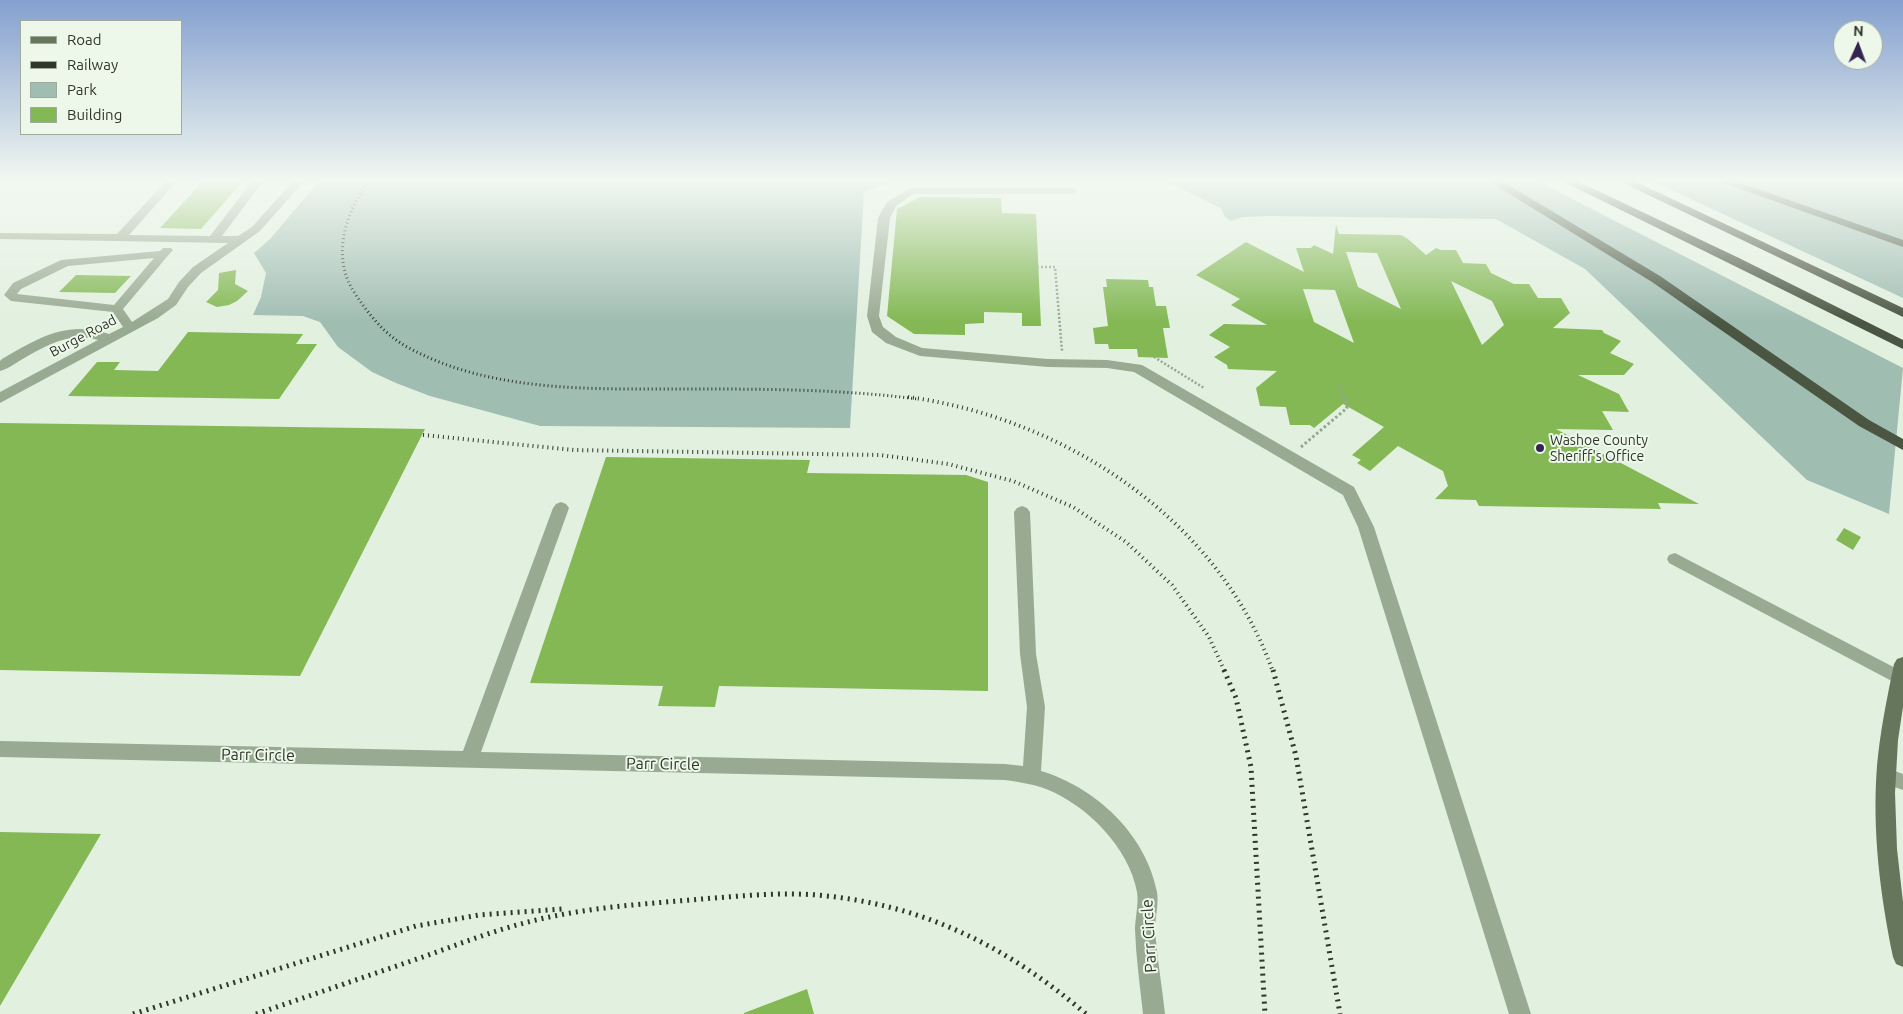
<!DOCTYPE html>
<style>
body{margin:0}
#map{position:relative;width:1903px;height:1014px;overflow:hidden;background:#e2f0df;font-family:Ubuntu,sans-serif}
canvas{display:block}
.legend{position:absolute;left:20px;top:20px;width:162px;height:115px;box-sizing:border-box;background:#edf8eb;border:1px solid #a1aa9e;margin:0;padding:6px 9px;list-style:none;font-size:15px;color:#2f362a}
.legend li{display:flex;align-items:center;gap:10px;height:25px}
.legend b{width:25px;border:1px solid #a1aa9e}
.north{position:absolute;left:1833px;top:20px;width:50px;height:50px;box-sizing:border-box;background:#edf8eb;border:1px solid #a1aa9e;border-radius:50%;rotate:2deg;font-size:14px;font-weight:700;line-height:20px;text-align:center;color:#2f362a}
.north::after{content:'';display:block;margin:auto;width:18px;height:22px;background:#342452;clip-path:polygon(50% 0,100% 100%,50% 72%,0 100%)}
</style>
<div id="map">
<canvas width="1903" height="1014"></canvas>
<ul class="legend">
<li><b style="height:6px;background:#66765d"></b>Road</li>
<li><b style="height:6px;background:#2f362a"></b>Railway</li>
<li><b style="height:14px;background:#a0bdb2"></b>Park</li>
<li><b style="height:14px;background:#83b854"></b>Building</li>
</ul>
<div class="north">N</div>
</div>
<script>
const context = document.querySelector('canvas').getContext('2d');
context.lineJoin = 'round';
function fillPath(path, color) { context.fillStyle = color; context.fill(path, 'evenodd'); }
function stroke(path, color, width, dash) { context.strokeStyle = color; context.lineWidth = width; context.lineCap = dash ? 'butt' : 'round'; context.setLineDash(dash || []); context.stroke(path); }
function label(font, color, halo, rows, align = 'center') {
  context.font = font + ' Ubuntu,sans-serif'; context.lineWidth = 4; context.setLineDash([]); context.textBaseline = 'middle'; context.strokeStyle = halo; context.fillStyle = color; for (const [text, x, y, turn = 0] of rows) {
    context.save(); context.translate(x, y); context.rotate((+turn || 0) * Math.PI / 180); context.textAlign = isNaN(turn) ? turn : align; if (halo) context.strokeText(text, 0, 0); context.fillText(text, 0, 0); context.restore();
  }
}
const green = new Path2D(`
 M320,180H896L864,192L850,428L540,426L430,396L396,383L372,372L338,347L320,322L303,316L253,315L261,297L266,273L254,253L270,239Z
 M1163,180H1535L1903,368L1889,514L1807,480L1585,269L1496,219L1269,216L1242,217L1231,221L1225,217L1221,208Z
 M1650,180H1903V298Z`);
const building = new Path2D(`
 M204,180H244L201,229L160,228Z
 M920,197L1001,198L1002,213L1036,214L1041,326H1022V313L984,312V323L965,324V335L914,334L887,316L897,209Z
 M1336,224L1339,234L1401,235L1408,239L1426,255L1436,248L1441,250H1456L1463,263L1486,264L1491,273L1514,284H1529L1538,298H1561L1570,313L1553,328L1602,330L1604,333L1621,341L1610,353L1634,364L1624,375H1578L1619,394L1629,412L1602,411L1613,430L1556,429L1699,504L1658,503L1661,509L1479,506L1476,500L1435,499L1448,486L1443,471L1398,446L1370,471L1357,463L1361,460L1352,455L1384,427L1343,404L1314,428L1310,425H1290L1286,407L1260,406L1256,388L1277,371L1228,369L1227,365L1214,357L1230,347L1209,335L1224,324L1267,325L1231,305L1240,299L1196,275L1246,242L1304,272L1296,248H1311L1314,245L1333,254ZM1346,252L1377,253L1401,309L1358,287ZM1451,281L1492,301L1504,325L1482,345ZM1303,289L1335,290L1354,343L1314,322Z
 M236,270L235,284L248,291L237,301L229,305L217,307L206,302L218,290L219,273Z
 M76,275L131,276L115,293L59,292Z
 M1106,279L1148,280L1149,287H1153L1156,306H1166L1170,328H1163L1168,358L1138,357L1137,349H1109L1108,344H1095L1093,328L1108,326L1103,287H1107Z
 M188,332L303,334L296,344H317L279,399L68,396L97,362H120L114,370L158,371Z
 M0,423L364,428L425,429L300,676L0,670Z
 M606,457L810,460L807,473L966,475L988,482V691L719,686L715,707L658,706L663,686L530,683Z
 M1844,528L1861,537L1853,550L1836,540Z
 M0,832L101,834L0,1006Z
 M807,989L814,1014H744V1013Z`);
const pathFar1 = new Path2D(`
 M1037,267H1055L1062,351
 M1154,357L1204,388
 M1339,383L1344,399`);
const path = new Path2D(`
 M1301,447L1347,408L1344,397`);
const minor = new Path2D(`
 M167,180H178L129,235L210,236L253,180H264L222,236H238L252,227L294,180H305L260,231L201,273L188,287L176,305L158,318L0,403V392L98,340C70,331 45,346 21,360C14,364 8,369 0,371V361L2,359C39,338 66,320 109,334L123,327L113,312L11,301L4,295L13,283L61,260L160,251L163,248H171L173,250L171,252L123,309L132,322L168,299L179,282L193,267L228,243L0,239V233L117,234ZM154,258L114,305L17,294L21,289L68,266Z
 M911,188H1072L1077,191L1072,194H913L896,206L890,218L879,316L883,327L896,337L922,348L1048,359L1107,360L1142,365L1354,487L1374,527L1531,1014H1509L1358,527L1343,495L1134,372L1107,368L1048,367L920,356L886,343L872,332L867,316L878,218L887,202Z
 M561,502L566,504L569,508L481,752L1005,764L1023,766L1027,707L1020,654L1014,512L1017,508L1022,506L1027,508L1030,512L1036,654L1045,707L1041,771C1095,787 1146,834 1157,892C1159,904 1155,918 1155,930C1157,958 1162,986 1165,1014H1143C1140,986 1136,958 1135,930C1135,918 1139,904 1137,892C1129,848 1087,805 1046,789C1033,784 1019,782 1005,780L0,757V741L463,751L553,508L556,504Z
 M1675,553L1903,672V687L1669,563L1667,559L1669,555Z
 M1887,768L1903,774V790L1880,782L1878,776L1880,770Z`);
const major = new Path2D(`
 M1903,657V707L1898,740L1895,793L1897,849L1903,902V967L1896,964L1893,957C1880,894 1872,830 1877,766C1880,732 1887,698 1894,664L1897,659Z`);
const highway = new Path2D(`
 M1487,180H1500L1660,276L1869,420L1903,439V450L1859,426L1652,282Z
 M1560,180H1575L1739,258L1903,340V349Z
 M1617,180H1632L1903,308V317Z
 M1715,180H1732L1903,240V247Z`);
const railFar2 = new Path2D(`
 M369,180C345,214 330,258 356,295C370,316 386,336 409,348C492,393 594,389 687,389C763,389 841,389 917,399`);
const railFar1 = new Path2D(`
 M908,397C1064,418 1219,519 1273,672
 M423,435L574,450L880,455L948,464L1013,481L1073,507L1126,542L1172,585L1209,637L1225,672`);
const rail = new Path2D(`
 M1224,670L1236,698L1251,767L1265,1014
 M1273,670L1296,756L1340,1014
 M133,1014L416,926L479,915L563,909
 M256,1014C312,995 367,976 423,957C459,944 495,930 532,921C588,907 645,904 702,899C740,896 779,892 817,895C922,904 1007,946 1086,1014`);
const markers = [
 [1540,448,5,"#342452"]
];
const streetNames = [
 ["Burge Road",83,336,-28]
];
const poiNames = [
 ["Washoe County",1550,440],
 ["Sheriff's Office",1550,456]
];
const nearStreetnames = [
 ["Parr Circle",258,755,1],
 ["Parr Circle",663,764,1],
 ["Parr Circle",1149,936,-93]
];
fillPath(green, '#a0bdb2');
fillPath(building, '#83b854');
stroke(pathFar1, '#95a88d', 2.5, [2, 2]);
stroke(path, '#95a88d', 3, [2.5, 2.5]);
fillPath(minor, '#99aa92');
fillPath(major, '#66765d');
fillPath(highway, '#4a5542');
stroke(railFar2, '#2f362a', 3, [1, 3]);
stroke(railFar1, '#2f362a', 4, [1, 4]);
stroke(rail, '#2f362a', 5, [2, 5]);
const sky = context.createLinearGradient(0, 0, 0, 322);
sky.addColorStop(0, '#84a0cf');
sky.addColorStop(0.56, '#f2f8f1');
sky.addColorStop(1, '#f2f8f100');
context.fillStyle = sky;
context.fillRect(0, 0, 1903, 322);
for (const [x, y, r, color] of markers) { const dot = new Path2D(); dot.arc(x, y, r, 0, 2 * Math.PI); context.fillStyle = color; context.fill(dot); stroke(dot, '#edf8eb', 2); }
label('14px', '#2f362a', '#edf8eb', streetNames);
label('14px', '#2f362a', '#edf8eb', poiNames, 'left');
label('16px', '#2f362a', '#edf8eb', nearStreetnames);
</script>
